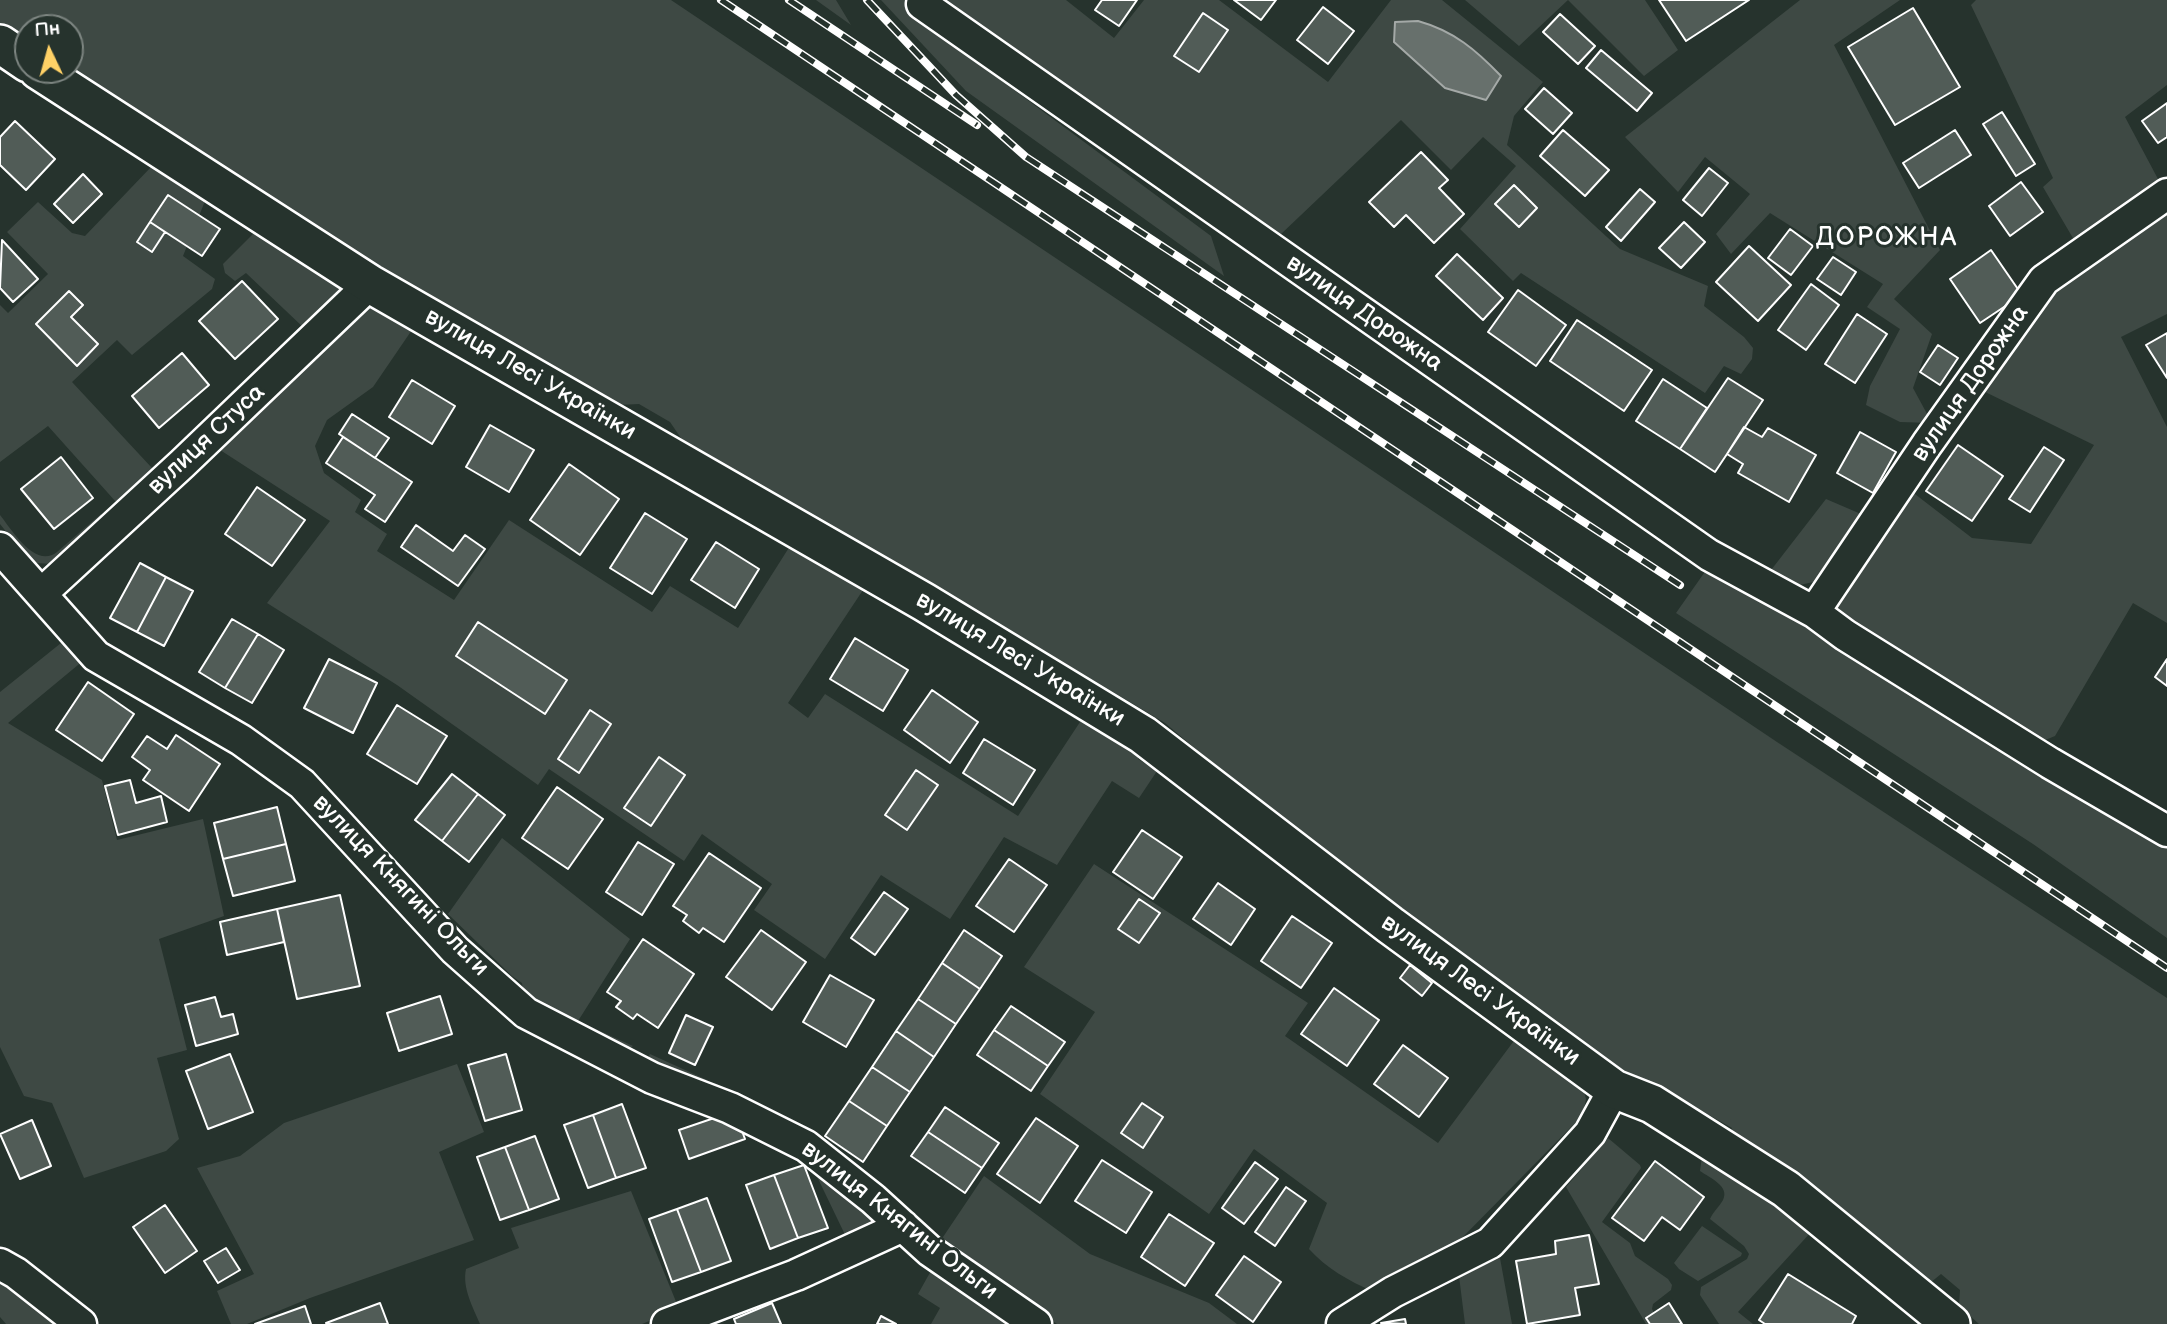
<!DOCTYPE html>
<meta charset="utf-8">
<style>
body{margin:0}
#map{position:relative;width:2167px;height:1324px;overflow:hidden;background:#26332d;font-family:"Balsamiq Sans",sans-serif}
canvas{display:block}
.north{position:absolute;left:14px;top:14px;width:70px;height:70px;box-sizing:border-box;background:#26332d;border:2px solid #7d8581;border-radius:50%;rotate:355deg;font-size:19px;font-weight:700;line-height:28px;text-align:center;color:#fff}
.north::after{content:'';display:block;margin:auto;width:24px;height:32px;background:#ffd166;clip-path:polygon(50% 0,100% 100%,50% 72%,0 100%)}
</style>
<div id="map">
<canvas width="2167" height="1324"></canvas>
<div class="north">Пн</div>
</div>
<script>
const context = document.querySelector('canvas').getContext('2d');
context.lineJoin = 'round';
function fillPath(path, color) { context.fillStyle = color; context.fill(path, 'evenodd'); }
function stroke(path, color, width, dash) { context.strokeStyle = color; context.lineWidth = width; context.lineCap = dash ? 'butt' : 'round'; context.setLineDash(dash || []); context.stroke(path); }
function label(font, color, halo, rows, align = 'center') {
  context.font = font + ' "Balsamiq Sans",sans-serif'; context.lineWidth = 6; context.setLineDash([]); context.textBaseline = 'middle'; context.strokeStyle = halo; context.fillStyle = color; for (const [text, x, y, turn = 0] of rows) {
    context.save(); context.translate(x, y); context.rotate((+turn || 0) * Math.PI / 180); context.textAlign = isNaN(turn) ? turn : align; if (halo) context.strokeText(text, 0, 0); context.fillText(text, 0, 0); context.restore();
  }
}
const green = new Path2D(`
 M0,0H671L1777,742L2167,998V1324H1979L1959,1306L1960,1290L1941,1274L1930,1283L1731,1136L1732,1128L1709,1115L1700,1121L1617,1069L1380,896L1249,794L1165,723L897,563L863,549L683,441L670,422L639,404L618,405L556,374L393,280L70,70V28H28V50L20,38L0,26Z
 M816,0H836L851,25Z
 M881,0H906L921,21L1211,236L1224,276L966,91Z
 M941,0H1066L1114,38L1144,0H1219L1328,82L1391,0H1442L1543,82L1514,116L1507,145L1620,249L1708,286L1704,306L1744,337L1753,348L1752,359L1741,374L1724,366L1705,393L1521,273L1513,281L1460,229L1516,166L1483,137L1451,170L1401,120L1280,235L1160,160Z
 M1465,0H1645L1678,50L1644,76L1568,0L1519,46Z
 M1800,0H1900L1834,45L1940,250L1894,299L1932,334L1913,388L1932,423L1900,422L1866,405L1870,386L1900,329L1867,307L1883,284L1770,213L1731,254L1716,234L1750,194L1705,157L1678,192L1625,137Z
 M1976,0H2167V85L2125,117L2158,179L2077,245L2043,187L2053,178L1971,5Z
 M110,135L232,213L231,218L205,201L183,256L215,279L212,289L132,355L117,340L72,382L152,468L161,460L162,466L123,503L116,502L48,426L0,462V305L8,313L48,274L7,232L38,202L72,233L85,236L152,166L106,136Z
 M2167,204V314L2121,337L2167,427V623L2133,603L2055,736L2033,745L1847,628L1837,606L1839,597L1911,491L1972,538L2031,544L2094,445L1977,388L2037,306Z
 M256,231L340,286L336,298L304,328L246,273L235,281L225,273L223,264Z
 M373,299L416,324L373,387L327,420L315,446L324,473L361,500L355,512L387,534L377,551L454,600L509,520L652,612L670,586L738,628L790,546L865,583V591L863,590L788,703L808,718L825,694L1018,816L1080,722L1011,679L1023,674L1138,747V759L1157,771L1139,798L1112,781L1057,865L1004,837L950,919L881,875L825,959L754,910L772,884L702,834L684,861L549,769L538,785L397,685L267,603L330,521L217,448Z
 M1826,499L1868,517L1818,581L1795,586L1768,574Z
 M101,514L103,522L53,564L35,563L27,558L0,524V515C12,530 35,569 57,552Z
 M1709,566L2167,843V938L2033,844L1676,613Z
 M913,613L985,656V663L906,615Z
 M66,639L84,660L8,723L102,780L117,840L203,819L224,916L159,939L187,1050L157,1058L179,1139L166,1151L84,1178L52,1103L24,1096L0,1047V692Z
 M502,838L630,939L578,1021L633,1046L626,1051L571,1025L523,991L522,983L512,976L448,914Z
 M1094,864L1308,1003L1285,1036L1438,1143L1516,1038L1583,1088L1586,1099L1583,1115L1457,1243L1372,1291C1349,1281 1326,1268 1309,1249L1327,1203L1254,1149L1209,1214L1040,1094L1095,1012L1024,967Z
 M650,1054L707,1080L696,1082L647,1060Z
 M457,1064L484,1132L439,1152L474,1240L310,1298L247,1324H231L217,1291L254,1274L197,1168L240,1156L284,1123Z
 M1608,1138L1640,1165L1641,1168L1602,1222L1630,1243L1635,1256L1668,1279L1672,1285L1671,1290L1653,1304L1652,1309L1660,1324H1646L1566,1187Z
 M1703,1149L1812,1231L1738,1312L1753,1324H1719L1700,1295L1701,1287L1747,1259L1749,1254L1744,1246L1710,1219C1713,1212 1719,1207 1723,1200C1730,1186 1710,1178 1700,1171Z
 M810,1162L886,1223L849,1243Z
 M984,1176L1090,1254L1209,1303L1237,1324H1057L1043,1314L1042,1308C1032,1300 1019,1297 1008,1290C985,1275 963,1257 941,1240Z
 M631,1191L679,1309L642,1324H480C473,1307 462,1288 466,1269L519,1248L511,1228Z
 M1702,1226L1742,1253L1741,1256L1698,1281L1679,1269L1674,1263Z
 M1500,1258L1512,1324H1465L1459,1276Z
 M932,1269L1011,1324H931L940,1308L918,1294Z
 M0,1277L60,1324H6L0,1317Z`);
const water = new Path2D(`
 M1418,21C1454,31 1476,50 1501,76L1486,100L1445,88L1394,42L1395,22Z`);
const building = new Path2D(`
 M1102,0H1137L1119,26L1095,10Z
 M1234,0H1276L1261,20Z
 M1659,0H1749L1686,41Z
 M1323,7L1354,31L1328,64L1297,40Z
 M1913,8L1960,87L1895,125L1848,47Z
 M1203,13L1228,30L1199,72L1174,56Z
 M1560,14L1595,46L1578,64L1543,32Z
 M1601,50L1652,93L1637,111L1586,68Z
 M1544,88L1572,113L1553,134L1525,109Z
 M2167,103V137L2158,143L2142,121Z
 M2002,112L2035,164L2016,176L1983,124Z
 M15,121L55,159L26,190L0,165V137Z
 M1563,130L1609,170L1585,196L1540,156Z
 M1955,130L1971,155L1919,188L1903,163Z
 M1421,152L1448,180L1439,188L1464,214L1434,243L1406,215L1394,227L1369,202Z
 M1709,168L1728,183L1702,216L1683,200Z
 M83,174L102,194L73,223L54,204Z
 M2021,182L2043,212L2010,236L1989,206Z
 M1514,185L1537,208L1519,227L1495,204Z
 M1640,189L1655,202L1621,241L1606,227Z
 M168,195L220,229L202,256L150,222Z
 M150,222L165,232L152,252L137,242Z
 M1684,222L1705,242L1681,268L1659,248Z
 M1790,229L1813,246L1791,275L1768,258Z
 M2,240L38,279L13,302L0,288Z
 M1749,246L1791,285L1758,321L1716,282Z
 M1991,250L2022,295L1980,323L1950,279Z
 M1457,254L1503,298L1483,320L1436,276Z
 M1833,257L1856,272L1841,295L1817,279Z
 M242,281L278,319L235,359L199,321Z
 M1811,284L1839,305L1806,350L1778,330Z
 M1518,290L1566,325L1536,366L1488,332Z
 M69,291L83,305L71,317L98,344L77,366L36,324Z
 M1857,314L1887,334L1855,383L1825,364Z
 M1577,320L1652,370L1624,411L1550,361Z
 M2167,333V378L2146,345Z
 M1938,345L1958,358L1940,385L1920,372Z
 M182,353L209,385L159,428L132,396Z
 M1728,378L1763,400L1715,472L1680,449Z
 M1663,379L1707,408L1680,449L1636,421Z
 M412,380L455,406L432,444L389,417Z
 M352,414L389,438L375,458L339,434Z
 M490,425L534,450L509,492L466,467Z
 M1744,427L1762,437L1768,428L1816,455L1789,502L1738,473L1743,464L1727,454Z
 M1860,432L1896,452L1873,493L1837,473Z
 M343,437L412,482L385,522L365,509L375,495L326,463Z
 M1958,445L2003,476L1972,521L1926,491Z
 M2044,447L2064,460L2030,512L2009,499Z
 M61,457L93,498L54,529L21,489Z
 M569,464L619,499L580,555L530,520Z
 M257,487L305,520L272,566L225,534Z
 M645,513L687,539L652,594L610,568Z
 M416,525L453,551L465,535L485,549L458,586L401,547Z
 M716,542L759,569L735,608L691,580Z
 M140,563L166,577L137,632L110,618Z
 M166,577L193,591L164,646L137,632Z
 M232,619L258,634L225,688L199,672Z
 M478,622L567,680L545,714L456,656Z
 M258,634L284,650L252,703L225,688Z
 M855,638L908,670L883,711L830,679Z
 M329,659L377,683L353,733L304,708Z
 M2167,659V686L2155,677Z
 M88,682L134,714L102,761L56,730Z
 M932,690L978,722L950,763L904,730Z
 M397,705L447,736L417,784L367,754Z
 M590,710L611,724L579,773L558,759Z
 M176,735L220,764L189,811L143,780L150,770L132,757L147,736L167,749Z
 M984,739L1035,770L1013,805L963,773Z
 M659,757L685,775L651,826L624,808Z
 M916,770L938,785L907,830L885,815Z
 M452,774L478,794L442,841L415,820Z
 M130,780L136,803L161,796L167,822L118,835L105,786Z
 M557,787L603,819L568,869L522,838Z
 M478,794L505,815L469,862L442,841Z
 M277,807L286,844L223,859L214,823Z
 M1142,830L1182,857L1153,899L1113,872Z
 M638,842L674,864L642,915L606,892Z
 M286,844L295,881L233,896L223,859Z
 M709,853L761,888L724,942L703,928L699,933L683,921L687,915L673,906Z
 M1009,859L1047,885L1014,932L976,906Z
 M1218,883L1255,909L1231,945L1193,919Z
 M884,892L908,909L875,955L851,938Z
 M340,895L360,986L297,999L277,909Z
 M1139,899L1160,913L1139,943L1118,929Z
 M277,909L284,942L227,955L220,922Z
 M1292,916L1332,943L1301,988L1261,961Z
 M761,930L806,962L772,1010L726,977Z
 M964,930L1002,956L980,989L942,963Z
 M643,939L694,974L658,1028L637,1014L633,1019L616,1007L621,1001L607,992Z
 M942,963L980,989L956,1024L918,999Z
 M1410,965L1432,983L1422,996L1400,978Z
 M830,975L874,1000L846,1047L803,1022Z
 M1334,988L1379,1020L1347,1066L1301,1034Z
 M440,996L452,1034L399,1051L387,1013Z
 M215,997L221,1017L233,1014L238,1034L196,1046L185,1005Z
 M918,999L956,1024L934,1057L896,1031Z
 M1011,1006L1065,1042L1048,1066L994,1030Z
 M686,1015L713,1027L695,1065L669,1053Z
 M994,1030L1048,1066L1031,1091L977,1055Z
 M896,1031L934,1057L910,1092L872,1067Z
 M1403,1045L1448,1078L1419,1117L1374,1084Z
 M230,1054L253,1112L208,1129L186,1071Z
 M506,1054L522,1110L485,1121L468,1065Z
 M872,1067L910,1092L887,1126L849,1101Z
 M849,1101L887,1126L863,1162L825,1136Z
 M1142,1103L1163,1117L1143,1148L1121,1133Z
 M622,1104L646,1168L616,1178L593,1115Z
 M945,1107L999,1143L982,1168L928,1132Z
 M593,1115L616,1178L588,1188L564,1125Z
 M723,1115L738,1120L745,1139L689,1159L679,1130Z
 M1036,1118L1078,1146L1040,1203L997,1174Z
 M32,1120L51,1166L20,1179L0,1134Z
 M928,1132L982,1168L965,1193L911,1156Z
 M535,1136L559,1199L529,1210L505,1147Z
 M505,1147L529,1210L500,1220L477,1157Z
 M1102,1160L1152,1192L1126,1233L1075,1201Z
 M1655,1161L1704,1197L1680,1230L1662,1217L1644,1241L1612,1218Z
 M1255,1162L1278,1179L1244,1224L1222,1208Z
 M804,1165L828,1228L798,1238L774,1175Z
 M774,1175L798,1238L770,1249L746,1185Z
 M1286,1187L1306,1201L1275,1246L1255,1232Z
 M707,1198L731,1261L701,1272L677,1209Z
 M165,1205L197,1251L165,1273L133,1227Z
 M677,1209L701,1272L672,1282L649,1219Z
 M1169,1214L1214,1243L1185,1286L1141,1257Z
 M1589,1235L1599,1284L1575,1288L1580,1315L1527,1324L1516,1261L1556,1254L1555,1241Z
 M226,1248L240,1270L218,1283L204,1261Z
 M1244,1256L1281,1282L1253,1322L1216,1295Z
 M1788,1274L1856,1316L1852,1324H1765L1759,1320Z
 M380,1303L388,1324H327L326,1323Z
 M772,1303L781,1324H736L734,1319Z
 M1669,1303L1682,1324H1650L1646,1318Z
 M305,1306L311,1324H255Z
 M881,1316L896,1324H877Z
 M1405,1319L1406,1324L1381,1323Z`);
const minor = new Path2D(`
 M922,4L1709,555L1814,612L1845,635L2050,763L2167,831
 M0,548L96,656L241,740L302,784L455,950L526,1013L652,1078L730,1108L806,1146L873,1199L930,1251L1036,1324
 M42,593L182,464L370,284
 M1814,612L1927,444L2044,280L2167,194
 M0,1264L16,1273L81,1324
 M667,1324L796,1275L903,1226
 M1342,1324L1393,1292L1490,1243L1590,1133L1614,1089`);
const tertiary = new Path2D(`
 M0,44L28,63
 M38,70L370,284L924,602L1143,735L1390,925L1614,1089L1652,1104L1786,1189L1951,1324`);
const rail = new Path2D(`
 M721,0L2167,968
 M789,0L977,125
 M867,0L956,95L1026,157L1680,585`);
const streetNames = [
 ["вулиця Дорожна",1364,314,35],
 ["вулиця Лесі Українки",530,375,30],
 ["вулиця Дорожна",1971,384,-55],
 ["вулиця Стуса",207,440,-43],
 ["вулиця Лесі Українки",1020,660,31],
 ["вулиця Княгині Ольги",400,886,46],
 ["вулиця Лесі Українки",1480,991,36],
 ["вулиця Княгині Ольги",899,1221,38]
];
const neighbourhoodNames = [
 ["ДОРОЖНА",1887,238]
];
fillPath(green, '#3e4944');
fillPath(water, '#67706c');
stroke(water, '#a4a9a7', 2);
fillPath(building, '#515c57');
stroke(building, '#fff', 2);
stroke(minor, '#fff', 35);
stroke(tertiary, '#fff', 42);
stroke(minor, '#26332d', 30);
stroke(tertiary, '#26332d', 37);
stroke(rail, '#fff', 8);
stroke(rail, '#26332d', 5, [16]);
label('24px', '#fff', '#26332d', streetNames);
context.letterSpacing = '2px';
label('26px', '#fff', '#26332d', neighbourhoodNames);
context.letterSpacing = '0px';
</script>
